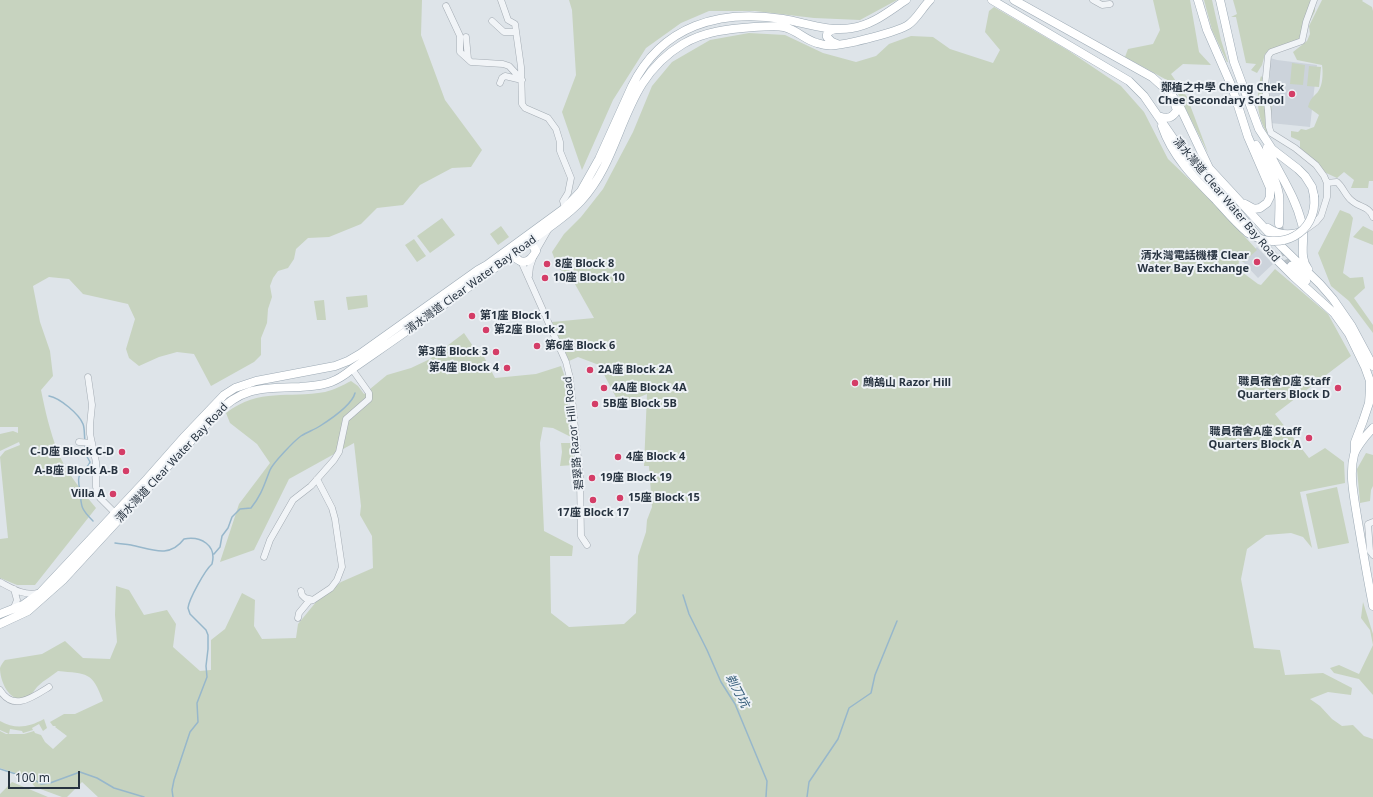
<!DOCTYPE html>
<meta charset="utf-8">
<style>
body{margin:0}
#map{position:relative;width:1373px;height:797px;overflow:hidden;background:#dee4e9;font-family:"Noto Sans",sans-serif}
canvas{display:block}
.scale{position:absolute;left:8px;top:771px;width:72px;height:18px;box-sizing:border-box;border:2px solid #273340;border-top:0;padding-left:5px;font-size:12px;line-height:14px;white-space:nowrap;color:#273340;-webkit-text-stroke:3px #eef2f6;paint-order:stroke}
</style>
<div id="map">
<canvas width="1373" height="797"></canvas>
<div class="scale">100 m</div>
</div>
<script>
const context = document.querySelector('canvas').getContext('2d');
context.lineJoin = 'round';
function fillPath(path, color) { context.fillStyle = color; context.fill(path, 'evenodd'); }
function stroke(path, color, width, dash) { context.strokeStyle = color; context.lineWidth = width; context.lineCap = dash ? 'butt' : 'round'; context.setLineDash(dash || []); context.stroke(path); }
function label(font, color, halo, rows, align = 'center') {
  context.font = font + ' "Noto Sans","Noto Sans TC",sans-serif'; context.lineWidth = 4; context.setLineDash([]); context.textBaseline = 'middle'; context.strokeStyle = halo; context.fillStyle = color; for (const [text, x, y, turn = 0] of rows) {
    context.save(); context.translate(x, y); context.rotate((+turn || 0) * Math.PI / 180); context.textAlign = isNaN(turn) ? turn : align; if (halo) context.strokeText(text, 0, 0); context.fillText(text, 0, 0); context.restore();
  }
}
const built = new Path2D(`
 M1270,58L1277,60L1317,65L1310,127L1270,123Z
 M1257,247L1273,264L1258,278L1242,261Z`);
const green = new Path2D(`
 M0,0H422L421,35L445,100L482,150L471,167L452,168L420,185L403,205L377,208L361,224L329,237L308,238L296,249L294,259L288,268L278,271L273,278L270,286L272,297L268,309L267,323L261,338V355L254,362L211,386L194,354L177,352L159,357L139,366L129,358L126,349L135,319L128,304L83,294L69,279L49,277L33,286L40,322L50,351L53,376L41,390C45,410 50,432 58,452C66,472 82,491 96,508L35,585H17L0,578V539L8,538L0,457L5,451L20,445L19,442L0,451V434L13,431L18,433V427H0Z
 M569,0H897L860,20L814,18L755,11H709L681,23L646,48L613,100L582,170L562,112L576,75L572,10Z
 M1153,0H1190L1199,52L1211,65L1183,64L1171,74L1187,97L1208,153L1178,94L1165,79L1125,57L1128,49L1153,44L1160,30Z
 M1204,0H1212L1221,40L1228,62H1227L1212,30Z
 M1233,0H1317L1315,5V11L1309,23H1307L1298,45L1280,46L1277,54L1272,48L1265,54L1262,65L1257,73L1251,70L1256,64L1246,63L1236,17H1231L1237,14Z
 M1322,0H1363L1362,1L1372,7L1373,11V181H1369L1368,188H1351L1354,180L1344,172L1337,178L1324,172L1300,149V141L1291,137V131L1298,132L1301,129L1306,130L1314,127L1319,115L1308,107C1311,95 1317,96 1320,88C1323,82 1323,71 1322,65L1297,60L1293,52L1307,41L1310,34L1309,26Z
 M994,7L1069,51L1121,86L1144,112L1168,159L1213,202L1257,250L1244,262L1239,260L1238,269L1258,284L1261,285L1275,269L1328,314L1351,356L1275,414L1309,458L1325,448L1344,462L1345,483L1300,492L1312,548L1303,537L1291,533L1266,535L1247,549L1241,579L1254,648L1280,650L1285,675L1323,673L1352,688L1351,695L1328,692L1310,699L1320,706L1332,719L1342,726L1353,725L1364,736L1373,739V797H98L82,782L67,797H62L35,787L27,777L0,768V731L6,734H9L0,730V721C16,730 29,727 44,719L47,728L43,731L39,724L32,728L33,730L23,733L22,731L10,729L9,734H24L34,731L35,733L41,735L45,742L53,749L67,736L55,727L56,726H53L50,722L64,714H75L103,701C92,671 87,674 58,671C52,676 44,680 38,686C34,690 32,696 25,698C9,703 0,681 0,668C1,665 3,662 5,660L42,654L65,641L83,658L110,659L117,642L115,615L116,586L129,590L144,615L167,610L176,624L173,647L200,671L211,670V640L225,629L242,593L255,600L254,626L262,639L296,638L298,624L316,602L341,582L373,568L372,536L360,515L361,506L354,443L289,479L254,550L220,562L239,504L270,463L257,444L230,423L226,413C260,387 288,399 325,392C334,390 343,385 351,381L358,386L364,394L387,375L411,368L430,359L464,333L477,352L481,351L495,378L536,374L561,366L566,380L571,437L553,428L543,427L540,443L544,531L573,546L572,556H550L551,613L569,627L624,624L636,613L638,556L646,532L647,520L652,507L649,466H644L647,394L620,405L599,365L578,357L569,361L552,322L594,318L571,277L558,268L552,252L564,234L581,217L603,189L633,132L652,86L672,62L710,40L749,33L785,35L823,53L856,62L876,56L889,44L911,36L933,37L950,49L993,63L1000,50L985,32L989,11Z
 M1292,63L1305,65L1303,85L1290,84Z
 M1309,66L1321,67L1319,87L1307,86Z
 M1261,76L1263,78L1262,93L1264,107L1272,104L1269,135C1256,119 1256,95 1261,76Z
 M1340,210L1350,214L1353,218L1343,273L1350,278L1363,277L1365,288L1354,298L1373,325V333L1349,301L1331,286L1318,253Z
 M442,218L455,235L430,253L417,236Z
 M501,226L509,237L498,245L490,234Z
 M1363,226L1373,231V245L1353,237Z
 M414,239L426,256L417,262L405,245Z
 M367,295L368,307L348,310L346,297Z
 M324,300L326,320H317L314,301Z
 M561,443H572L574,465L560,466L562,452Z
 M1366,453L1373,455V486L1371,490L1370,501L1360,503L1357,469Z
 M1337,487L1349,543L1318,549L1306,494Z
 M1363,602L1373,634V695L1359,679L1334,673L1330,668L1339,665L1359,674L1373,645L1370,630L1361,618Z
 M12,782L48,797H0V794Z`);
const stream = new Path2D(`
 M49,396C60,398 79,414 83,424C85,429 84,436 85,441
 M85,444V453L90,462C88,468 81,471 79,477C78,481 79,486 80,490C81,507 81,509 93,521
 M115,543C121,544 126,544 131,545C151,549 169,559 184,539C201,536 217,545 212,564C205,570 189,599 188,608L190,614L206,630L208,635V649L206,666L207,677L197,703L198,722L190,732L174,780L172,790L173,797
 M214,554L220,547L222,536L228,528L232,517L240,509L251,508C262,494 264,485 270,470C273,463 294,441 301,436C307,432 314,430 320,426C331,419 352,405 355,393
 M683,595L689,614L707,650L721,682L735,704L767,781L766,797
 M0,769L35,780L41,784L50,783L80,772L97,778L114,788L144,797
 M807,797L809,782L838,739L849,708L871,693L875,675L897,621`);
const majorTunnel = new Path2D(`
 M1279,224C1280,239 1284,253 1291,266`);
const minor = new Path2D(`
 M501,0L508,20L515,24L521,67L522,104L525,108L548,118L556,129L560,142V151L571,178L568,193L563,201L565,208
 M1093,0L1102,5L1110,4
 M446,6L460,36V52L471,62L503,64L509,66L522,80
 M492,21L504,32H516
 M466,37L468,59
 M500,83L502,78L505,76L522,80
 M1327,183L1337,182C1343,187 1345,195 1351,200C1359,208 1368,205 1373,217
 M1305,230L1316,222L1321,216L1327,197V183L1324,176L1316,165L1295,148L1271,133L1269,127L1268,111L1265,87L1268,56L1271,52L1302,41L1306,22L1314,0
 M536,251L548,230
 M521,261L566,362L570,378L580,478L581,536L587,545
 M529,276L530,267L533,258
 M88,377L92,405L90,425V434L96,462V487L100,498L115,513
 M79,442L92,443
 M1373,522L1368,524L1370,551L1373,555
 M264,557L270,540L293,500L311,486L334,460L339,452L346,419L369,399V393L352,369
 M0,582C13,589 24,596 38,593
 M301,591L302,595L305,598L313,600
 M13,610L17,600L14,589
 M298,618L299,613L309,601L313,600L331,588L337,580L342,567L335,519L332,508L317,479
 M0,690C13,712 33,697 49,687`);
const major = new Path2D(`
 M992,0L1129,81L1144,96L1184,154L1240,215L1274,257L1293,276L1334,313L1349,334L1365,367L1370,381V389L1369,403L1363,421L1355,442V451
 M1014,0L1152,77L1171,94L1181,109L1209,168L1282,247L1320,284L1333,299L1351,325L1373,366
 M1198,0L1207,30L1232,87L1248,137L1270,188V197L1267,203L1260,208L1254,209L1245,204
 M1220,0L1234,62L1259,129L1272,149L1298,169L1305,176L1312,187L1314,196
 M835,29C831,30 826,32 827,37L832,42L837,44
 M1158,116C1167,119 1172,119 1177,110L1174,102
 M1162,126C1172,156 1194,178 1216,200C1226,211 1236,223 1248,233
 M1256,145C1265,161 1276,177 1279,195C1280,205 1279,214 1279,224
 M1267,148C1279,174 1295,195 1302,224C1306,239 1298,256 1308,269
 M1268,228C1277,234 1286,236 1297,233
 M511,256C515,257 517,259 520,261C528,264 533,257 536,251L530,241
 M1291,266L1306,281
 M1373,428C1367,434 1356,447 1354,455C1349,474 1354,497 1357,516C1362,546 1367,576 1373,606
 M0,614L23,605L40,593L147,479L185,436L224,395L235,388L256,381L335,366L348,361L360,354L478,270L487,265L565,208L581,191L599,159L632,86C662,25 720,9 783,19C806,23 829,32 852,28C873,25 889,11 906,0
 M0,624L28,611L63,580L215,415C242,386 263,388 300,387C311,386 321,386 331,382C339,379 346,374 352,369C411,328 471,287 528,243C546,229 565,218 581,201C626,152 619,82 683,44C705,31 729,29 754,27C764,27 774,25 784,27C797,30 805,40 817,43C823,45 830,46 836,45C849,44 897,32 908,25C917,19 922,8 930,0`);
const majorBridge = new Path2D(`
 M1248,233C1279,253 1318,234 1314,196`);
const markers = [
 [1292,94,4,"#d43d67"],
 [1257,262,4,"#d43d67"],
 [547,264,4,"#d43d67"],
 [545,278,4,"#d43d67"],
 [472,316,4,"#d43d67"],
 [486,330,4,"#d43d67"],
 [537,346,4,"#d43d67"],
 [496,352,4,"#d43d67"],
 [507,368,4,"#d43d67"],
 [590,370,4,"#d43d67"],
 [855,383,4,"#d43d67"],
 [604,388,4,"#d43d67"],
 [1338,388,4,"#d43d67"],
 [595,404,4,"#d43d67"],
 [1309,438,4,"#d43d67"],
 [122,452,4,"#d43d67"],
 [618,457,4,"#d43d67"],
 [126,471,4,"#d43d67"],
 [592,478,4,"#d43d67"],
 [113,494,4,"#d43d67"],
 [620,498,4,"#d43d67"],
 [593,500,4,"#d43d67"]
];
const poiNames = [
 ["鄭植之中學 Cheng Chek",1284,88,"right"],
 ["Chee Secondary School",1284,101,"right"],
 ["清水灣電話機樓 Clear",1249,256,"right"],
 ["Water Bay Exchange",1249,269,"right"],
 ["8座 Block 8",555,264],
 ["10座 Block 10",553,278],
 ["第1座 Block 1",480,316],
 ["第2座 Block 2",494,330],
 ["第6座 Block 6",545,346],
 ["第3座 Block 3",488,352,"right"],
 ["第4座 Block 4",499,368,"right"],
 ["2A座 Block 2A",598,370],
 ["職員宿舍D座 Staff",1330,382,"right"],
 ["Quarters Block D",1330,395,"right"],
 ["鷓鴣山 Razor Hill",863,383],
 ["4A座 Block 4A",612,388],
 ["5B座 Block 5B",603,404],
 ["職員宿舍A座 Staff",1301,432,"right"],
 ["Quarters Block A",1301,445,"right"],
 ["C-D座 Block C-D",114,452,"right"],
 ["4座 Block 4",626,457],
 ["A-B座 Block A-B",118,471,"right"],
 ["19座 Block 19",600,478],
 ["Villa A",105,494,"right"],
 ["15座 Block 15",628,498],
 ["17座 Block 17",593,513,"center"]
];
const streetNames = [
 ["清水灣道 Clear Water Bay Road",1226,200,50],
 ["清水灣道 Clear Water Bay Road",471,285,-36],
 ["碧翠路 Razor Hill Road",574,433,-96],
 ["清水灣道 Clear Water Bay Road",172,463,-47]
];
const waterNames = [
 ["剃刀坑",737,691,62]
];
fillPath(built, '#ccd3db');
fillPath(green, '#c7d3bf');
stroke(stream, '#97b7cb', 1.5);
stroke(majorTunnel, '#b9c1c7', 8, [8, 4]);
stroke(minor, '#a3abb3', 7);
stroke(major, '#9daab5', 9);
stroke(minor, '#f1f4f7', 6);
stroke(major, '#fff', 8);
stroke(majorBridge, '#9daab5', 9, []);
stroke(majorBridge, '#fff', 8);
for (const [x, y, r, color] of markers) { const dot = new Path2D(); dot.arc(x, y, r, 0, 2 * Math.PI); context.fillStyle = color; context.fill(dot); stroke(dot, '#eef2f6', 1.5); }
label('bold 11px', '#273340', '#eef2f6', poiNames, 'left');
label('11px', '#273340', '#eef2f6', streetNames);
label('italic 12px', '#2f5876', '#eef2f6', waterNames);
</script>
